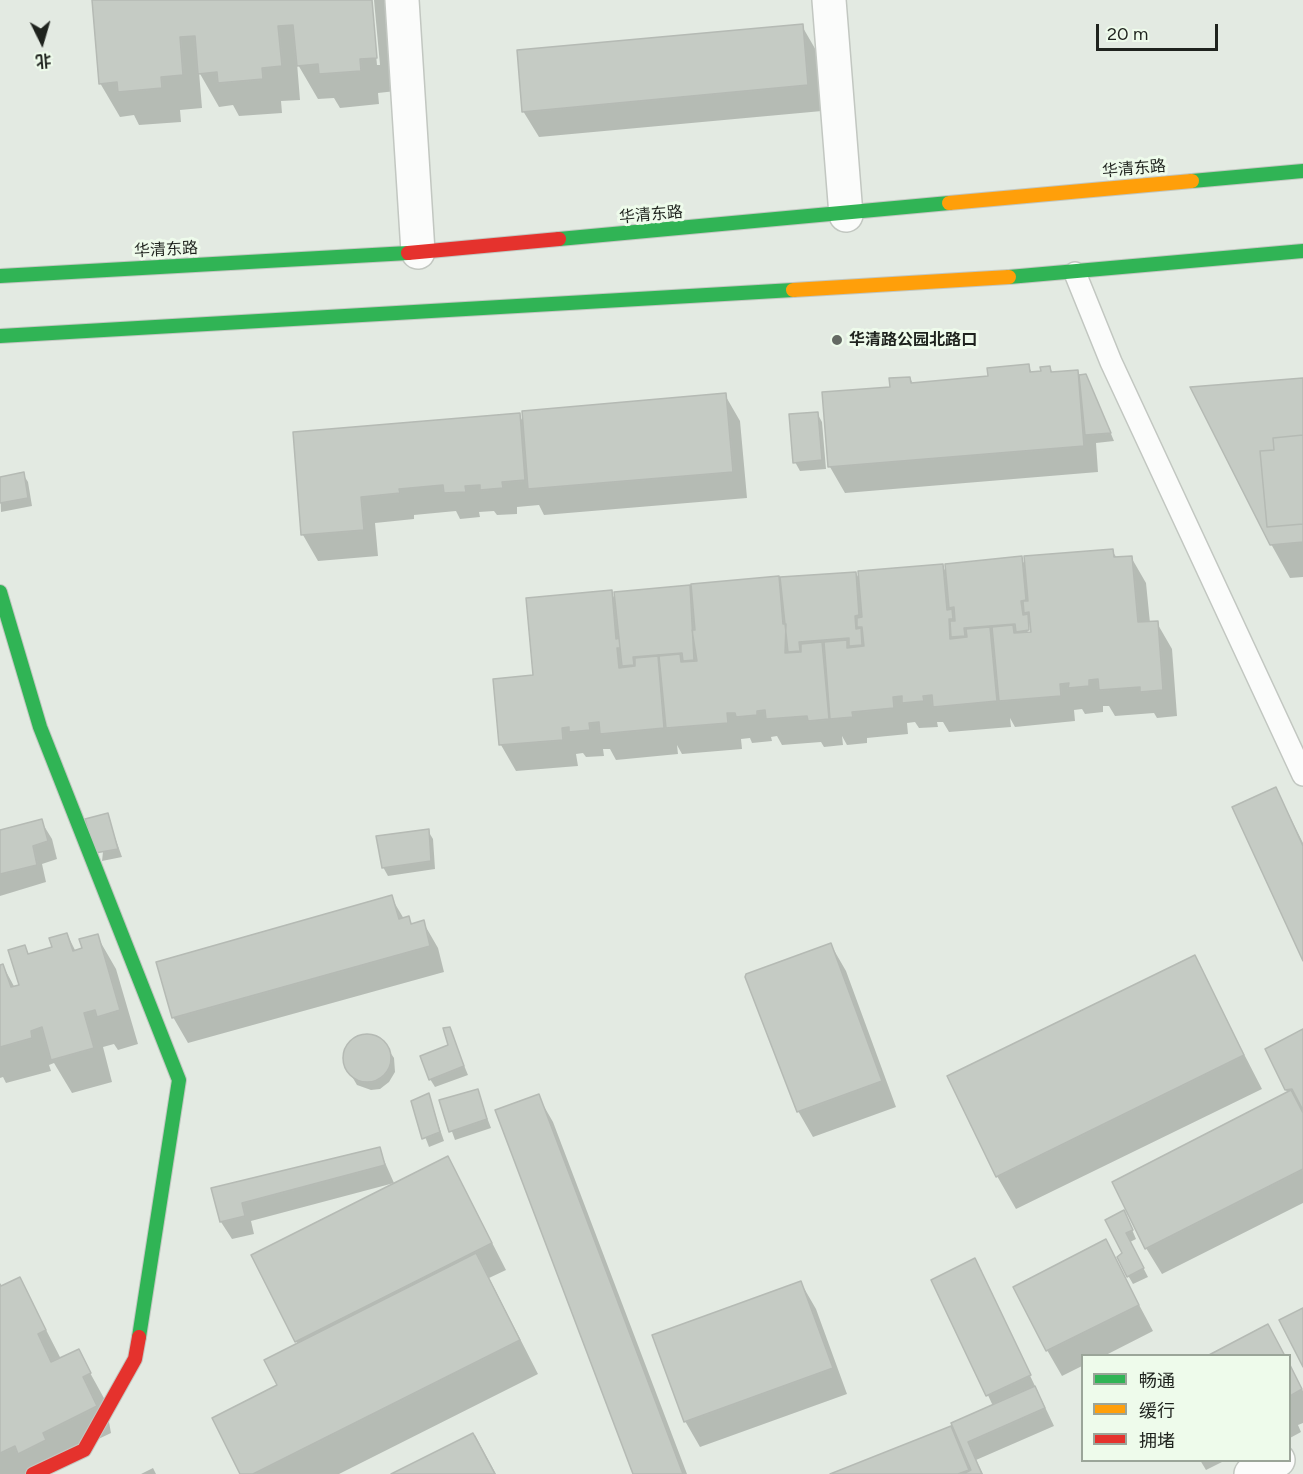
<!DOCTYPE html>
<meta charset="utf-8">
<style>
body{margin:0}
#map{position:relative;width:1303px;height:1474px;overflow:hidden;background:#e3eae2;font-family:Figtree,"Noto Sans SC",sans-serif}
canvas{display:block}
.legend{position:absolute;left:1081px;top:1354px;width:210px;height:108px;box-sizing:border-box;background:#eefbeb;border:2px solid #9ba599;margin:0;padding:8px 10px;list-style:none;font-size:18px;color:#1f231e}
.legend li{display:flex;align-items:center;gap:12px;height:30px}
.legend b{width:30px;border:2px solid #9ba599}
.north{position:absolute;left:12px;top:12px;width:60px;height:60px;-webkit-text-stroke:4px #eefbeb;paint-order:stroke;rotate:175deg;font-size:16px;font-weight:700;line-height:24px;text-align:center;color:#1f231e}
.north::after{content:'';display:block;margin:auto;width:21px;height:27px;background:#1f231e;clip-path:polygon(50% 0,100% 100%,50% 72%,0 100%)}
.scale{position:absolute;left:1096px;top:24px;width:122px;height:27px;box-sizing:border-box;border:3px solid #1f231e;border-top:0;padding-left:8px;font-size:18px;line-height:21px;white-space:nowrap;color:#1f231e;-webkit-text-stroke:4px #eefbeb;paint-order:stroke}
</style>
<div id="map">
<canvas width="1303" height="1474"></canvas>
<ul class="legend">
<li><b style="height:8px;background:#30b455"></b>畅通</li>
<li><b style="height:8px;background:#ff9f0a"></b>缓行</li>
<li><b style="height:8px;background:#e5322d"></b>拥堵</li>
</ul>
<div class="north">北</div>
<div class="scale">20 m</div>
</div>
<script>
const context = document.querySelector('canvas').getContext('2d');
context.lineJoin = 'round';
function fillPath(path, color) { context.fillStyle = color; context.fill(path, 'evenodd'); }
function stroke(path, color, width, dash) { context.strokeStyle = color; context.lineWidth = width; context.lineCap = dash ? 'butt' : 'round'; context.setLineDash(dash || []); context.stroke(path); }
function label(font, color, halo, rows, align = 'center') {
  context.font = font + ' Figtree,"Noto Sans SC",sans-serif'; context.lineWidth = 6; context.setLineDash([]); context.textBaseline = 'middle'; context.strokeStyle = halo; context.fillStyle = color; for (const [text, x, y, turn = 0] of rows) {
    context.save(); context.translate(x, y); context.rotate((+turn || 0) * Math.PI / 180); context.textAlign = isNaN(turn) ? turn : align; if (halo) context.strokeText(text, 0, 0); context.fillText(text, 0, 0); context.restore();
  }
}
const shadow = new Path2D(`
 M93,0H371L377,65H380L374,0H388L396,91L378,93L379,104L340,108L334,98L318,99L297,63L300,100L281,101L282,113L239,116L233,105L219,107L199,72L202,108L180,110L181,122L139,125L134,115L120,117L100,83Z
 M802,26L817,52L822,111L539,137L523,111Z
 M1028,366L1033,374L1042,373L1050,367L1053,374L1077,372L1090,384L1114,441L1096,443L1098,472L845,493L830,467L824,394L892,388L910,378L913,384L990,377Z
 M1303,380V577L1290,578L1271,544Z
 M725,395L740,421L747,498L544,515L539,505L517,507V514L497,515L494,511L479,512L480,517L460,519L456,511L414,515V519L375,523L378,556L318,561L303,535L295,433L519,415L524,423Z
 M817,413L822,422L826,469L800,471L795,462Z
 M23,474L28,482L32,506L1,512L0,478Z
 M1112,551L1117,558L1131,557L1146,583L1150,623H1157L1172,649L1177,716L1157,718L1154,713L1115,716L1109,706H1103V712L1085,714L1082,709L1074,710L1075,721L1015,727L1010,718L1011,727L949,732L943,722H937L938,727L919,728L915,722L907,723L908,734L867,738V743L847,745L842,736L843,745L824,747L821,742L782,745L777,736L771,737L772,741L752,743L750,738L741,739L742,749L682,754L677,745L678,754L616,760L610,749H603L604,756L586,757L583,753L576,754L578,766L516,771L501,745L495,680L535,677L611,592L616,601L689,587L693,594L778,578L783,587L856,573L860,580L942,565L947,574L1021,558L1027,568ZM1027,621L1030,624L1031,638H1028Z
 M1276,789L1303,843V957Z
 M107,815L122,857L102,861Z
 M41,821L52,839L57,859L42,864L46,882L0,896V831Z
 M428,831L433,839L435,869L388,876L383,867Z
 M391,897L404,919L408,918L413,925L423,922L438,948L444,972L188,1043L173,1017Z
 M67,934L76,952L83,949L97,936L116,969L138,1044L118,1050L114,1044L103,1047L112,1082L72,1093L54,1063L49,1065L51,1071L6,1083L3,1077L0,1078V967L3,966L15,988L21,986L25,947L29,955L53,948Z
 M831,945L846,971L896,1107L813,1137L798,1111Z
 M1194,957L1262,1089L1016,1209L997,1176Z
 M449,1029L468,1075L435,1087L430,1079L450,1046Z
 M1303,1031V1203L1162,1274L1146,1248L1288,1094L1286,1090Z
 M366,1034L382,1040L394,1058L395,1072L389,1082L380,1089L371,1090L357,1085L344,1063L347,1045L357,1036Z
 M477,1091L491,1128L455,1140L441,1101Z
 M428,1095L444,1141L429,1147L412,1102Z
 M538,1096L553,1122L687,1474H635Z
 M379,1149L394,1183L251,1221L254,1234L232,1239L221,1222L213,1189Z
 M462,1184L506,1270L489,1278L538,1374L339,1474H242L298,1344L253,1255Z
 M1128,1220L1136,1239L1130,1242L1148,1277L1133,1284L1126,1272L1124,1253L1107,1221Z
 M1105,1241L1153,1331L1104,1356H1082V1366L1062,1376L1047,1350Z
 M975,1260L1054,1426L976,1460L983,1474H834L950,1428L957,1440L993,1406L934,1279Z
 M20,1279L61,1359L78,1351L105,1400L111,1433L25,1474H0V1286L1,1288Z
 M801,1283L816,1309L847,1394L700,1447L685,1421Z
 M1290,1365L1303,1391V1423L1298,1425L1301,1432L1290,1438Z
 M475,1435L496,1474H395Z
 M1200,1460H1226L1206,1470Z
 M153,1468L156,1474H141Z`);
const building = new Path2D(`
 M92,0H372L377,58L360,59L361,71L319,74L318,64L297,66L293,25L278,26L282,66L262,68L263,79L218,83L217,72L198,74L195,36L180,37L183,75L161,77L162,88L118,92L117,82L99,84Z
 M803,24L808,85L522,112L517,50Z
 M1029,364L1030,372L1041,371L1040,367L1050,366L1051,372L1078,370L1084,446L828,467L822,392L890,387L889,378L910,377L911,383L988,376L987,368Z
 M1086,374L1111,433L1085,435L1079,375Z
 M1303,378V435L1273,438L1274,450L1260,451L1267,527L1303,524V542L1270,545L1190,387Z
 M726,393L733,472L528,489L522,411Z
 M818,412L822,460L793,463L789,414Z
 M520,413L525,480L502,482L503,488L480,490V485L465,486L466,492L444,493L443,485L399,489L400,493L361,497L364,530L301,535L293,432Z
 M1303,435V524L1267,527L1260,451L1274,450L1273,438Z
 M24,472L28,498L0,503V477Z
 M1113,549L1114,557L1132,556L1138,622L1158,621L1163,690L1140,692V687L1099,690L1098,679L1089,680V686L1068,688L1069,683L1060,684L1061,696L999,701L992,627L1013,625L1014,633L1031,632L1029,612L1024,613L1023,601H1028L1024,556Z
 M1022,556L1026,600L1021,601L1023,615L1028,614L1029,630L1016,632L1015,624L964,628L965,636L951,637L950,621H955L954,607L949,608L945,564Z
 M943,564L947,610L952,609L953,619H949L950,639L967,637L966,629L990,627L997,701L933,707L932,695L923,696L924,701L902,703V696L893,697L894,708L852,712L853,717L830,719L824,642L847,640V648L864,646L862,627H857V618L862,617L858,571Z
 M856,572L859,615L855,616L856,629L861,628L862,645L849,646V638L799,642L800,651L788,652L780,577Z
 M779,576L783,624H786L785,653L801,652V644L822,642L829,719L808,721L807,716L766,719L765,710L757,711V715L736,717L735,713H727L728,723L666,728L659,656L680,654L681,662L697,661L692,630H695L691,584Z
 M690,585L694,660L683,661L682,653L633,657L634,665L622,666L614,592Z
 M612,590L616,639L619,638L620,648H617L619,668L635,666V658L658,656L664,728L600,734L599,722L589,723L590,730L569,732V727L562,728L563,740L499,745L493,679L533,675L526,598Z
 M1276,787L1303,846V961L1232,807Z
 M108,813L118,849L95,853L85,819Z
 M42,819L48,841L33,846L37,865L0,874V830Z
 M429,829L431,861L382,868L376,836Z
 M392,895L399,919L409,916L411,924L424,920L430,946L172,1018L156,962Z
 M67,933L73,951L82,948L79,939L98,934L120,1010L97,1017L95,1010L84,1013L94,1048L51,1060L42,1027L31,1031L32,1038L0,1047V965L3,964L11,987L19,985L8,950L25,945L28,954L52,947L49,938Z
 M831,943L882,1081L797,1112L745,977L746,974Z
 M1195,955L1244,1055L996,1177L947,1076Z
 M450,1027L464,1066L429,1080L420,1056L448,1045L443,1028Z
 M1303,1029V1110L1292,1089L1285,1090L1265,1049Z
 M343 1058a24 24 0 1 1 48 0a24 24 0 1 1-48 0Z
 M478,1089L487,1119L449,1132L439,1100Z
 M1291,1090L1303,1113V1169L1145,1249L1112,1182Z
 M429,1093L440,1132L422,1139L411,1101Z
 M539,1094L683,1474H633L495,1110Z
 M380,1147L385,1165L242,1203L245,1216L220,1222L211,1188Z
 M448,1156L492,1243L295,1342L251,1255Z
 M1124,1210L1133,1230L1126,1233L1144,1268L1127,1277L1117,1257L1122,1253L1105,1220Z
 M1106,1239L1139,1305L1046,1351L1013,1287Z
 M476,1253L520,1340L253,1474H240L212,1418L277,1385L264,1360Z
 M975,1258L1031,1375L986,1396L931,1280Z
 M20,1277L46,1330L38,1334L51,1362L79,1349L91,1373L83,1377L97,1406L43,1433L46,1440L18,1454L15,1446L0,1453V1284L1,1286Z
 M801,1281L833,1368L684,1422L652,1335Z
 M1303,1308V1367L1279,1320Z
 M1268,1324L1285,1356H1207Z
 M1290,1365L1302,1389L1290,1396Z
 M1035,1386L1045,1408L968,1442L982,1474H963L971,1470L951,1423Z
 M951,1426L969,1470L958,1474H830Z
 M473,1433L495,1474H391Z`);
const lane = new Path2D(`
 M1075,273L1111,362L1303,775`);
const street = new Path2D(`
 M402,0L418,252
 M829,0L846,215
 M1251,1474L1278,1460`);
const fast = new Path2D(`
 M1192,181L1303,171
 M559,239L949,203
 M0,276L408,253
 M1009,277L1303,251
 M0,336L793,290
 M0,592L40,727L179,1080L139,1337`);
const slow = new Path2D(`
 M949,203L1192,181
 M793,290L1009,277`);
const jam = new Path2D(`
 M408,253L559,239
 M33,1474L84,1450L135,1359L139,1337`);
const markers = [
 [837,340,6,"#646963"]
];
const streetNames = [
 ["华清东路",1134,169,-5],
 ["华清东路",651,215,-5],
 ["华清东路",166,250,-3]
];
const poiNames = [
 ["华清路公园北路口",849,340]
];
fillPath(shadow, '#0003');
fillPath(building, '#c5cbc4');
stroke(building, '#b5bab4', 1.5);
stroke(lane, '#c2c7c1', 24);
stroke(street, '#c2c7c1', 36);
stroke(fast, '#c2c7c1', 16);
stroke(slow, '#c2c7c1', 16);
stroke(jam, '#c2c7c1', 16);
stroke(lane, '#fbfcfb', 21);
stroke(street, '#fbfcfb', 33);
stroke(fast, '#30b455', 14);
stroke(slow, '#ff9f0a', 14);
stroke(jam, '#e5322d', 14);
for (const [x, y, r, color] of markers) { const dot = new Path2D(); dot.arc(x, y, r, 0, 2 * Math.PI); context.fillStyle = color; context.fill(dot); stroke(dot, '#eefbeb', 2); }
label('16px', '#1f231e', '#eefbeb', streetNames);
label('bold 16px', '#1f231e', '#eefbeb', poiNames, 'left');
</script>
